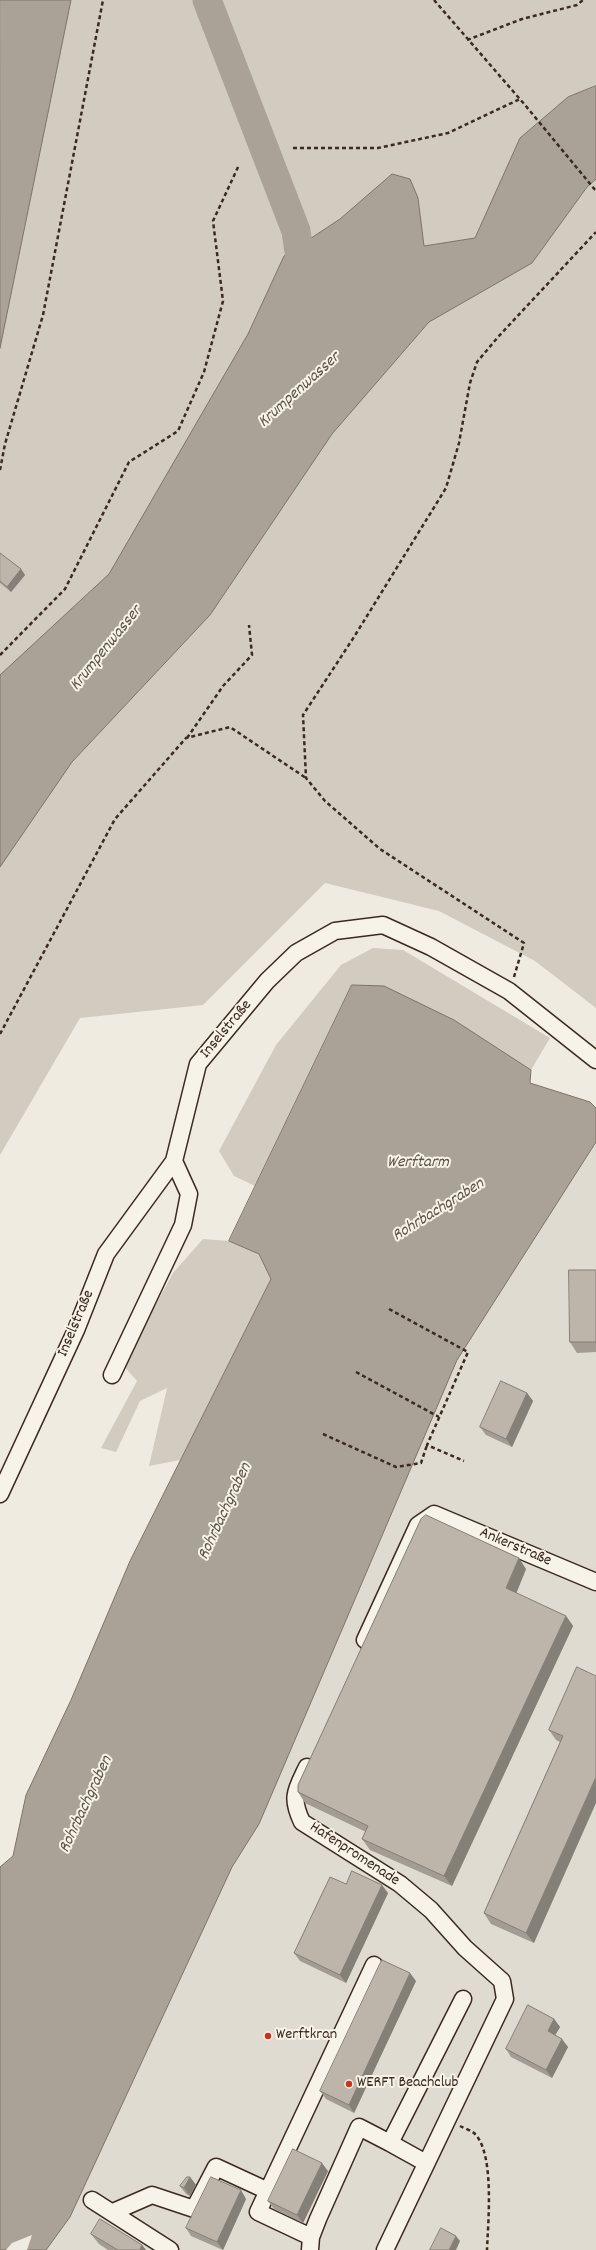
<!DOCTYPE html>
<meta charset="utf-8">
<style>
body{margin:0}
canvas{display:block;background:#efebe0}
</style>
<canvas width="596" height="2250"></canvas>
<script>
const context = document.querySelector('canvas').getContext('2d');
context.lineJoin = 'round';
function fillPath(path, color) { context.fillStyle = color; context.fill(path, 'evenodd'); }
function stroke(path, color, width, dash) { context.strokeStyle = color; context.lineWidth = width; context.lineCap = dash ? 'butt' : 'round'; context.setLineDash(dash || []); context.stroke(path); }
function label(font, color, halo, rows, align = 'center') {
  context.font = font + ' Dekko,sans-serif'; context.lineWidth = 4; context.setLineDash([]); context.textBaseline = 'middle'; context.strokeStyle = halo; context.fillStyle = color; for (const [text, x, y, turn = 0] of rows) {
    context.save(); context.translate(x, y); context.rotate((+turn || 0) * Math.PI / 180); context.textAlign = isNaN(turn) ? turn : align; if (halo) context.strokeText(text, 0, 0); context.fillText(text, 0, 0); context.restore();
  }
}
const built = new Path2D(`
 M596,1143V2250H46L70,2217L232,1867L259,1824L457,1360Z`);
const green = new Path2D(`
 M71,0H596V86L568,97L520,138L475,238L424,246L418,198L340,219L284,256L248,334L109,574L0,675V348Z
 M596,179V1008L535,961L439,911L325,883L203,1005L80,1018L0,1155V867L72,762L210,615L332,434L429,322L532,263L587,187Z
 M373,948L403,950L550,1038L531,1070L454,1020L352,985L255,1186L234,1176L219,1151L276,1045L341,965Z
 M203,1239L229,1241L259,1254L271,1279L180,1460L149,1466L167,1388L140,1401L116,1452L101,1448L137,1381L123,1365L173,1273Z`);
const water = new Path2D(`
 M0,0H71L0,348Z
 M596,86V179L587,187L532,263L429,322L332,434L210,615L72,762L0,867V675L109,574L248,334L284,256L340,219L392,174L410,179L418,198L424,246L475,238L520,138L568,97Z
 M352,985L384,986L454,1020L531,1070L530,1083L590,1102L596,1108V1142L457,1360L259,1824L232,1867L70,2217L46,2250H0V1867L13,1856L26,1795L71,1700L130,1561L271,1279L259,1254L229,1241Z`);
const pier = new Path2D(`
 M32,2235L27,2250H6L12,2243Z`);
const river = new Path2D(`
 M207,0L296,231L304,286`);
const path = new Path2D(`
 M434,0L525,105L596,191
 M467,40L522,19L577,5L583,0
 M293,148H378L448,133L520,99
 M0,470L5,444L43,315L103,0
 M0,655L65,589L129,462L178,431L204,372L223,301L213,221L239,165
 M187,738L223,686L252,655L249,625
 M514,977L524,943L380,849L325,801L306,778L303,715L354,637L446,488L459,443L470,383L477,362L498,337L596,232
 M0,1034L115,819L186,738L230,727L306,778
 M389,1309L468,1352L427,1445L464,1461
 M356,1372L439,1417
 M323,1434L396,1467L421,1463L427,1445
 M460,2126C464,2128 470,2130 474,2133C495,2152 488,2222 487,2250`);
const minor = new Path2D(`
 M112,1375L183,1225L189,1194L174,1161
 M0,1494L76,1330L106,1254L174,1161L198,1064L267,981L296,953L335,931L383,925L431,947L509,991L596,1060
 M365,1640L418,1525L434,1514L596,1582
 M307,1767C296,1790 290,1797 302,1822L400,1884L431,1910L465,1948L502,1981L505,1999L385,2250
 M390,2143L426,2163
 M92,2200L170,2250
 M113,2212L152,2195L194,2209L216,2167L268,2191
 M311,2237L258,2212L374,1965
 M310,2250L311,2237L318,2219L359,2127L390,2143L463,1999`);
const wall = new Path2D(`
 M0,553L21,569L25,575L11,592L0,583Z
 M596,1270V1352L577,1353L570,1342Z
 M527,1393L533,1401L512,1447L486,1435L480,1427Z
 M526,1569L516,1593L566,1616L573,1626L452,1886L370,1850L362,1839L366,1832L305,1803L298,1792Z
 M577,1667L534,1943L491,1924L484,1913L560,1742L556,1740L549,1730Z
 M346,1884L388,1893L346,1983L300,1961L294,1953Z
 M416,1981L354,2113L326,2099L320,2091Z
 M554,2019L560,2027L555,2035L568,2047L552,2078L511,2057L506,2049Z
 M328,2171L303,2223L274,2209L268,2201Z
 M190,2177L196,2185L190,2196L186,2194L180,2186Z
 M246,2199L223,2250L191,2236L186,2228Z
 M91,2234L142,2245L146,2250H108L99,2244Z`);
const shadedWall = new Path2D(`
 M21,569L25,575L11,592L7,587Z
 M527,1393L533,1401L512,1447L506,1439Z
 M519,1558L526,1569L514,1599L506,1588Z
 M566,1616L573,1626L452,1886L444,1876Z
 M596,1777V1803L534,1943L526,1933Z
 M382,1885L388,1893L346,1983L340,1975Z
 M410,1973L416,1981L354,2113L349,2105Z
 M554,2019L560,2027L553,2039L548,2031Z
 M562,2039L568,2047L552,2078L546,2070Z
 M322,2163L328,2171L303,2223L297,2215Z
 M190,2177L196,2185L190,2196L184,2188Z
 M241,2190L246,2199L223,2250L217,2242Z
 M456,2236L460,2241L456,2250H449Z
 M142,2245L146,2250H140V2249Z`);
const building = new Path2D(`
 M0,553L21,569L7,587L0,581Z
 M569,1270H596V1342H570Z
 M501,1381L527,1393L506,1439L480,1427Z
 M426,1515L519,1558L506,1588L566,1616L444,1876L362,1839L368,1826L298,1792V1785L421,1519Z
 M577,1667L596,1676V1777L526,1933L484,1913L563,1736L549,1730Z
 M352,1871L382,1885L340,1975L294,1953L330,1877L346,1884Z
 M382,1960L410,1973L349,2105L320,2091Z
 M528,2005L554,2019L548,2031L562,2039L546,2070L506,2049Z
 M293,2149L322,2163L297,2215L268,2201Z
 M187,2177H190L184,2188L180,2186Z
 M211,2177L241,2190L217,2242L186,2228Z
 M100,2219L142,2245L140,2249L142,2250H118L91,2234Z
 M441,2228L456,2236L449,2250H430Z`);
const markers = [
 [268,2036,4,"#c8321e"],
 [349,2084,4,"#c8321e"]
];
const streetNames = [
 ["Inselstraße",227,1030,-50],
 ["Inselstraße",77,1324,-67],
 ["Ankerstraße",515,1548,23],
 ["Hafenpromenade",354,1855,33]
];
const poiNames = [
 ["Werftkran",276,2036],
 ["WERFT Beachclub",357,2084]
];
const waterNames = [
 ["Krumpenwasser",300,391,-42],
 ["Krumpenwasser",107,649,-51],
 ["Werftarm",418,1164],
 ["Rohrbachgraben",439,1211,-32],
 ["Rohrbachgraben",226,1512,-65],
 ["Rohrbachgraben",87,1805,-65]
];
fillPath(built, '#e0dbd0');
fillPath(green, '#d1cbc0');
fillPath(water, '#aaa296');
stroke(water, '#7e7266', 1);
fillPath(pier, '#efebe0');
stroke(river, '#aaa296', 29);
stroke(minor, '#3b2a1e', 19);
stroke(path, '#3b2a1e', 2.5, [4, 3]);
stroke(minor, '#f7f3e8', 16);
fillPath(wall, '#a39c92');
fillPath(shadedWall, '#847f77');
fillPath(building, '#bdb5aa');
stroke(building, '#847f77', 1);
for (const [x, y, r, color] of markers) { const dot = new Path2D(); dot.arc(x, y, r, 0, 2 * Math.PI); context.fillStyle = color; context.fill(dot); stroke(dot, '#f7f3e8', 1.5); }
label('16px', '#3b2a1e', '#f7f3e8', streetNames);
label('16px', '#3b2a1e', '#f7f3e8', poiNames, 'left');
label('italic 17px', '#625448', '#f7f3e8', waterNames);
</script>
